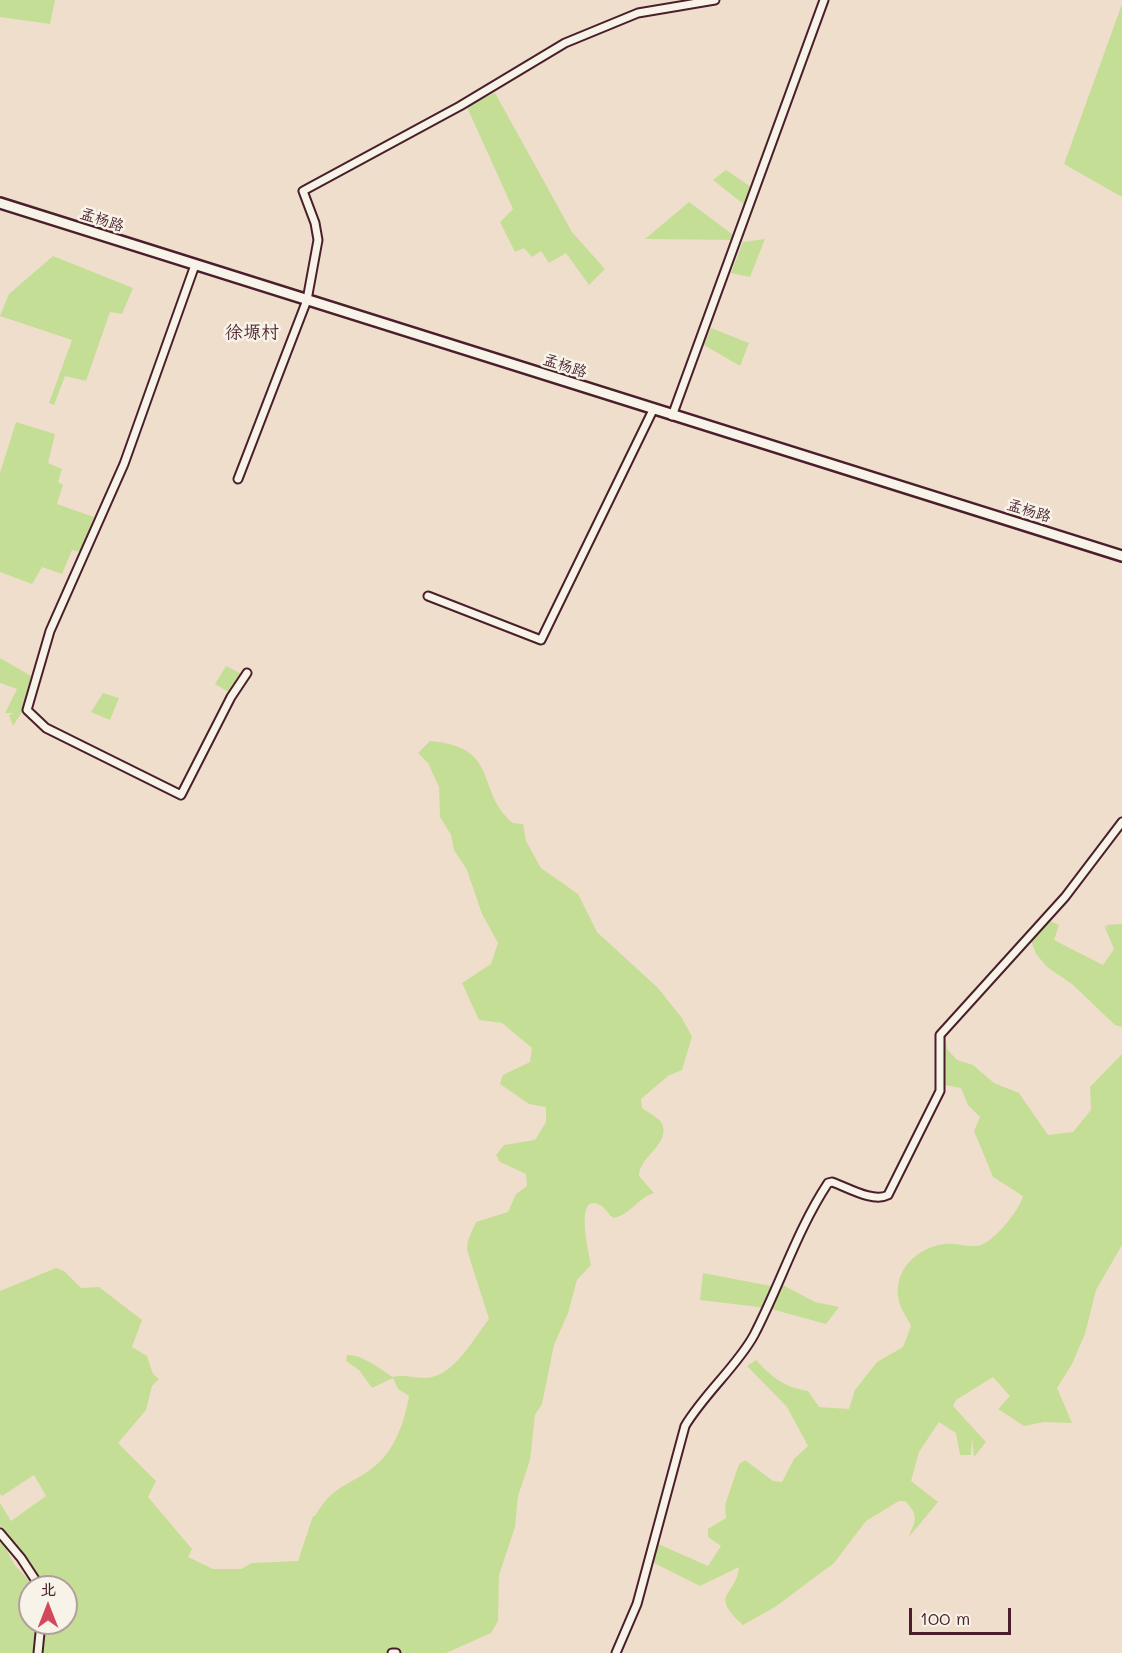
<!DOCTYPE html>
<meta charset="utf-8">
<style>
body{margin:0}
#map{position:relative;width:1122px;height:1653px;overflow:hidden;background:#f0decd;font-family:Mali,"LXGW WenKai TC",sans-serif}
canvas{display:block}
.north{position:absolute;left:18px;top:1575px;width:60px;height:60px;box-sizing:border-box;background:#f7f3e8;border:2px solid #b29e9c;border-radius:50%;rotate:0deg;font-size:16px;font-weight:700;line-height:24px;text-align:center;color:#4a1f2b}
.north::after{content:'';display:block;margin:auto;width:21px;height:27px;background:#d1495b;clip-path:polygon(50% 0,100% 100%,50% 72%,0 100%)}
.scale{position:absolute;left:909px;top:1608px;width:102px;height:27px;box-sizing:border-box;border:3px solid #4a1f2b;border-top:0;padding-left:8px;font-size:18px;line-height:21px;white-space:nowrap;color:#4a1f2b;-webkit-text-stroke:4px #f7f3e8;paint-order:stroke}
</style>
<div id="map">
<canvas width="1122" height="1653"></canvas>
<div class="north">北</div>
<div class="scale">100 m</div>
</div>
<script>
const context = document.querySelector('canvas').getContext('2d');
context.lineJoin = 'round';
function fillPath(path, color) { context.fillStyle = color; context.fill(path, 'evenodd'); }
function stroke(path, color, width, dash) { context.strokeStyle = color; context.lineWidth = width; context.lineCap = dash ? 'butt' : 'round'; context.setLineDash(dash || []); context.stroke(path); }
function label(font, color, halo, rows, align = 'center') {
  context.font = font + ' Mali,"LXGW WenKai TC",sans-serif'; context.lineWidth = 5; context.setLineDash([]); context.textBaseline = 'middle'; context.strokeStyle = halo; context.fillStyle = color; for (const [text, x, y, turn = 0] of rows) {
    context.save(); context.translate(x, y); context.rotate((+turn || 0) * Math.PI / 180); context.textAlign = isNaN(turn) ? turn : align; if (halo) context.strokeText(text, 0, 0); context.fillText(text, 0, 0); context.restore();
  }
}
const green = new Path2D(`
 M0,0H55L50,24L0,17Z
 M1122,4V197L1064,164Z
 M495,93L572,232L605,269L589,285L566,253L549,263L541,251L532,257L524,248L515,252L500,222L513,209L466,105Z
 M726,170L757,191L751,210L713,180Z
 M689,202L740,240L645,239Z
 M765,239L750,277L731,273L743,242Z
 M53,256L133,288L122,314L110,312L86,381L65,376L54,405L49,403L72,340L0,316L9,294Z
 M711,328L749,343L740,366L704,345Z
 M16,422L55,434L48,463L62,469L58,482L63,485L57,504L94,517L81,552L72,550L62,574L42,567L32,584L0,572V473Z
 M0,658L31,676L24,709L13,726L9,715L14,713H5L17,689L0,683Z
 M226,666L244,675L232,694L215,684Z
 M103,693L119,698L110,720L91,712Z
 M430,741C502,747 474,791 513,823L523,824L526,841L541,868L578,894L597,932L658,988L682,1018L692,1037L682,1070L668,1076L641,1099L642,1108C647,1112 658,1117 661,1122C673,1143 639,1156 639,1176L654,1193C638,1198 631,1214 614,1218C608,1215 606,1208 600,1205C573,1191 590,1257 591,1265L577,1280L568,1313L554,1345L542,1404L535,1415L530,1460L518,1496L515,1527L499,1575L498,1621L491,1633L446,1653H40L46,1623H66V1587H37L16,1560L0,1532V1503L11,1521L46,1496L34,1475L2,1496L0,1494V1291L56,1268L64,1271L81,1288L99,1287L142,1320L132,1347L147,1356L153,1374L159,1379L152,1386L146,1410L118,1443L156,1481L148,1497L192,1549L188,1557L213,1569H241L252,1563L298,1561L313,1516H315C334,1483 349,1487 375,1466C395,1450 405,1420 409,1396L398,1389L393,1378L372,1388L359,1370L346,1361L347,1355C362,1354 380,1369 393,1377C405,1374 413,1378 425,1378C454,1377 473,1339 489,1319L467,1250L468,1240L476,1222L508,1212L516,1194L527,1186L526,1174L500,1162L496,1155L504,1145L535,1140L546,1122V1107L529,1104L500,1084L503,1075L530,1062L532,1048L502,1023L479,1020L462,983L491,964L498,943L482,914L467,870L454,850L451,835L440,817L439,787L428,763L418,753Z
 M1048,920L1059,925L1054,940L1103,965L1114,949L1104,925L1109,930L1106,925L1122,924V1027L1115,1025L1072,984L1047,967L1036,954L1031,941Z
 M945,1029L947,1049L957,1060L973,1065L994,1083L1019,1093L1048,1135L1073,1132L1091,1110L1090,1087L1122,1054V1245L1096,1290L1085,1334L1072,1364L1057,1388L1072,1423L1044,1422L1024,1426L998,1409L1010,1396L993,1377L956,1400L953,1406L986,1442L974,1457L972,1438L971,1455H960L956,1433L939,1422L919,1452L911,1481L938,1502L908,1538C916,1521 919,1515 905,1501H899L866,1521L834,1563L775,1607L743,1625C708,1593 736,1597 739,1567L700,1586L650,1561L656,1543L708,1566L721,1546L708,1537V1529L726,1518L725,1505L739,1464L745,1460L773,1481L782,1482L794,1459L808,1446L787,1407L747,1366L756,1360C773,1378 784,1387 808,1391L819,1407L849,1409L855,1390L877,1362L903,1347L911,1326C908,1318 900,1309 899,1301C892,1271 917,1247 945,1244C956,1243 967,1247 978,1246C992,1244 1020,1210 1023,1196L993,1177L974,1131L980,1117L968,1105L961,1088L945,1085L940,1044Z
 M703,1273L776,1287L767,1308L700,1300Z
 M781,1284L815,1302L839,1307L826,1324L771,1309Z
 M0,1537L14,1564L35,1587H30V1623H42L36,1653H0Z`);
const street = new Path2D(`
 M195,265L124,464L50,631L27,710L46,728L181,795L231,697L247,673
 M672,416L824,0
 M238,479L307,300L318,240L315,223L303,191L460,106L565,43L638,13L715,0
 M428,596L541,640L653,410
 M0,1533L21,1558L40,1587
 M38,1653L41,1623
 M392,1653H396
 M616,1653L637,1604L685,1426C704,1394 738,1365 754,1335C780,1285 797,1230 828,1183L832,1182C847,1187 873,1203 888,1195L940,1091V1035L1065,897L1122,822`);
const secondary = new Path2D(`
 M0,203L1122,556`);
const streetNames = [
 ["孟杨路",102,220,18],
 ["孟杨路",565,366,18],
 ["孟杨路",1029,511,17]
];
const quarterNames = [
 ["徐塬村",252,332]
];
fillPath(green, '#c5de95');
stroke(street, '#4a1f2b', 11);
stroke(secondary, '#4a1f2b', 14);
stroke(street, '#f7f3e8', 7);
stroke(secondary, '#f7f3e8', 9);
label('15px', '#4a1f2b', '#f7f3e8', streetNames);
label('18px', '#4a1f2b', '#f7f3e8', quarterNames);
</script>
